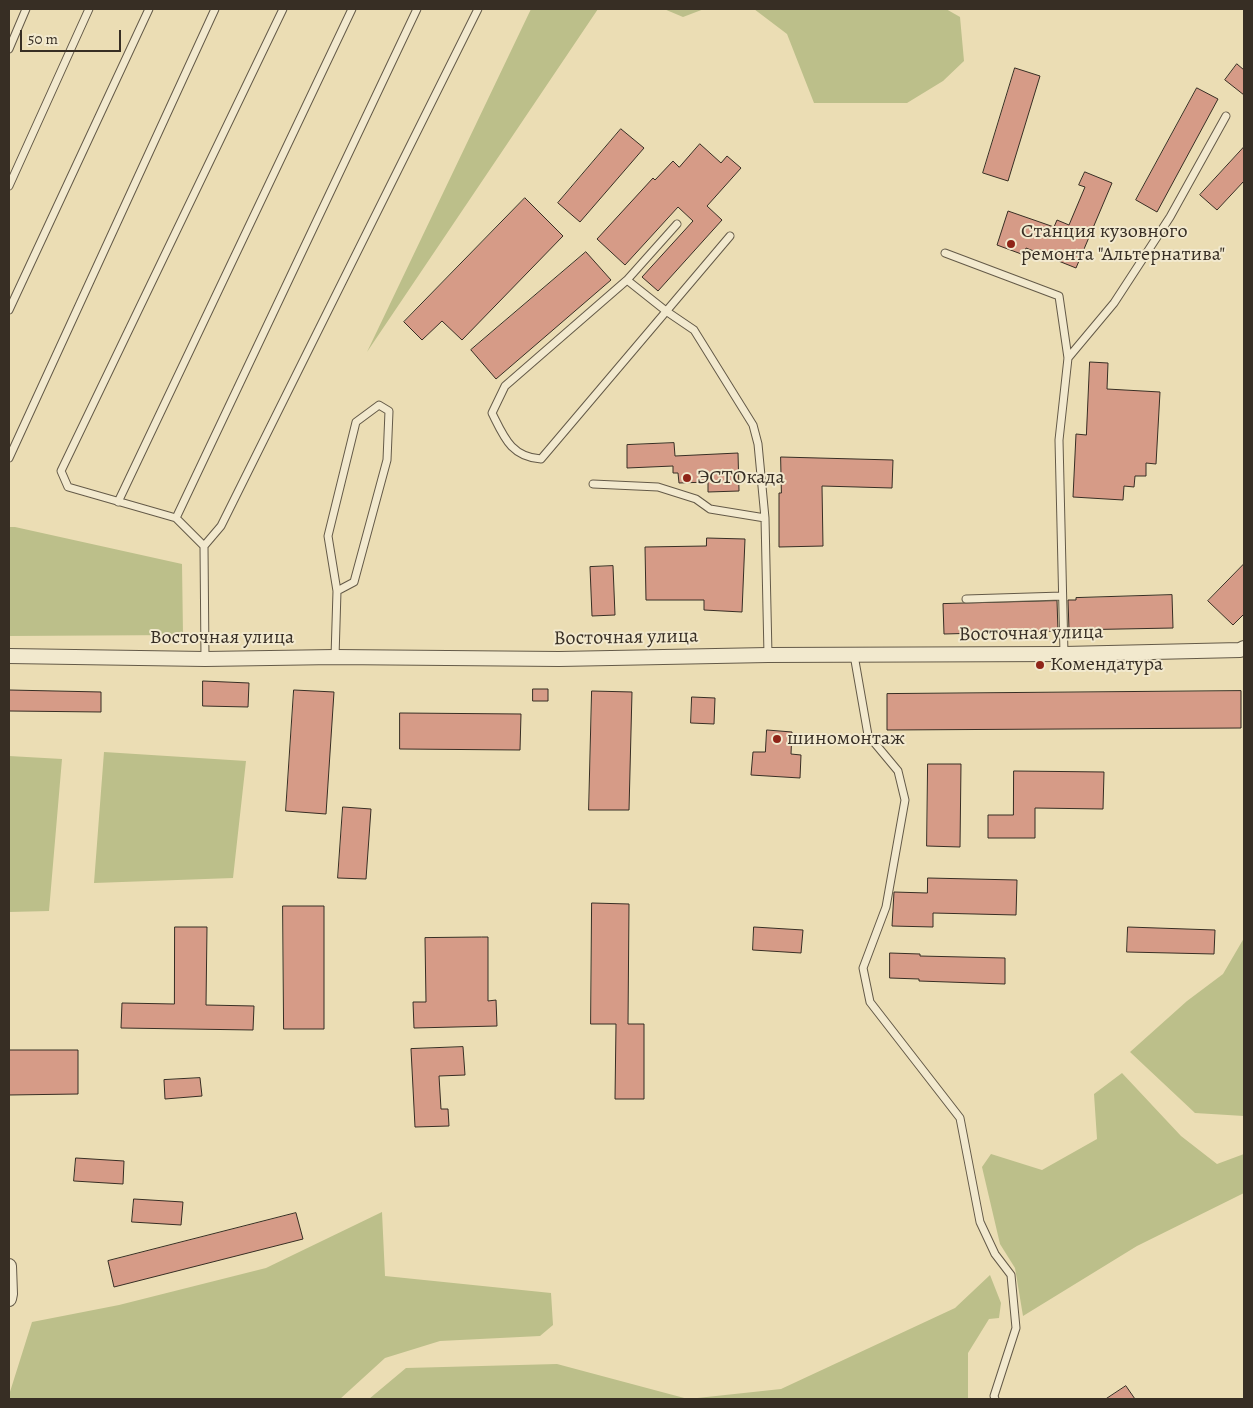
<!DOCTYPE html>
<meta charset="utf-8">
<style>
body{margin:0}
#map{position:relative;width:1253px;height:1408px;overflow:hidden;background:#ebddb4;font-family:Alegreya,serif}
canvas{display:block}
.frame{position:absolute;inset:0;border:10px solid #372e24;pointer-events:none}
.scale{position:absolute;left:20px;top:30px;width:101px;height:22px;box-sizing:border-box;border:2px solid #372e24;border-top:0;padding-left:6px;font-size:15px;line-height:18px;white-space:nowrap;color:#372e24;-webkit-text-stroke:4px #f2e9ce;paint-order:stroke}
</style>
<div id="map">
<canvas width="1253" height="1408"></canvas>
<div class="frame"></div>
<div class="scale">50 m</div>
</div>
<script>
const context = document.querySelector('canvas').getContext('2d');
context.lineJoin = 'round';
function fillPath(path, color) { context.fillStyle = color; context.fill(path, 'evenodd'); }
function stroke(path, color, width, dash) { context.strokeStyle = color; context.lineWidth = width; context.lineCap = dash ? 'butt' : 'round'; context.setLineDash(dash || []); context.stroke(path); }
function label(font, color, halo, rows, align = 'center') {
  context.font = font + ' Alegreya,serif'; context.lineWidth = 4; context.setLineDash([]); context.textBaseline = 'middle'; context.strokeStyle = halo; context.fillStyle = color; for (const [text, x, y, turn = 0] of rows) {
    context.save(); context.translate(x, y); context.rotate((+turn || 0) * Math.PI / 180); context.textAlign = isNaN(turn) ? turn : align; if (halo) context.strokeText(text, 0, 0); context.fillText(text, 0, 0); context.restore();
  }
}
const green = new Path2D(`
 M531,9H598L367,352Z
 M664,9H704L683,17Z
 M754,9H946L960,17L964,61L943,81L907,103H814L787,34Z
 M9,527H15L182,564L183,635L9,636Z
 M104,752L246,761L233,878L94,883Z
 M9,756L62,759L49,911L9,912Z
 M1244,938V1116L1195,1113L1130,1052L1187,1001L1223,974Z
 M1122,1073L1181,1136L1217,1164L1244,1154V1193L1137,1246L1023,1316L1015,1268L1000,1244L982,1167L991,1154L1042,1170L1097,1139L1094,1094Z
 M382,1212L385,1276L551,1293L553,1325L540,1336L440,1341L385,1358L340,1399H9V1395L32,1322L119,1305L266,1268Z
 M990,1275L1001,1303L999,1318L989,1319L968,1353V1399H369L406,1368L557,1364L688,1399L781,1389L955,1308Z`);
const building = new Path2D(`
 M1237,64L1244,70V95L1225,80Z
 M1015,68L1040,76L1008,181L983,173Z
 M1197,88L1218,99L1157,212L1136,200Z
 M621,129L644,148L580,222L558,203Z
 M700,144L721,163L727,156L741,168L707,206L722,220L658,291L642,277L693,221L678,207L625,265L597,239L653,178L655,180L673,161L679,167Z
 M1244,147V181L1217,210L1200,195Z
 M1085,172L1112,183L1076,268L1026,248L1024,255L997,245L1008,211L1054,227L1057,220L1069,225L1085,187L1079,185Z
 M525,198L563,236L462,340L442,321L422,340L404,322Z
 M586,252L611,280L496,379L471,350Z
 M1090,362L1108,363L1107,389L1160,392L1156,464L1146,463V476H1135L1134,487L1124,486L1123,500L1073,497L1076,434L1086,435Z
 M674,443L675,456L738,453L739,491L708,492V482L679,483L678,473H673V466L627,468V445Z
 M781,457L893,460L892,488L822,486L823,546L779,547V493H781Z
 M707,538L745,539L742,612L704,610V600H646L645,547L706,546Z
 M1244,564V614L1233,625L1208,601Z
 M613,566L615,615L592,616L590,567Z
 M1172,595L1173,628L1069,630L1068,600H1076V598Z
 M1057,601L1058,631L944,634L943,604Z
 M203,681L249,683L248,707L203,706Z
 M533,689H548V701H533Z
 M9,690L101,692V712L9,711Z
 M294,690L334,692L326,814L286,811Z
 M592,691L632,692L629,810H589Z
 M1241,691V728L887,730V694Z
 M692,697L715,698L714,724L691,723Z
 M400,713L521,714L520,750L400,749Z
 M767,730L792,732L791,754L801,755L800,778L751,775L753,752H765Z
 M928,764H961L960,847L927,846Z
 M1014,771L1104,772L1103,809L1035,808V838H988V815H1013Z
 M343,807L371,809L366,879L338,878Z
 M928,878L1017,880L1016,915L933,913V927L892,926L894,892L927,893Z
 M592,903L629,904L628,1024H644V1099H615L616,1024H591Z
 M283,906H324V1029H284Z
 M175,927H207L206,1005L254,1006L253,1030L121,1028L122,1003L174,1004Z
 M754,927L803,930L801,953L753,950Z
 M1128,927L1215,930L1214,954L1127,952Z
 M482,937H488V1001L496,1000L497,1026L414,1028L413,1002H426L425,938Z
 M890,953L920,954V956L1005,958V984L919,981V979L890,978Z
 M463,1047L465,1075L439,1076L441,1109H448L449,1126L415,1127L411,1049Z
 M9,1050H78V1094L9,1095Z
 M200,1078L202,1096L165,1099L164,1080Z
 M76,1158L124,1161L123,1184L74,1181Z
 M134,1199L183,1202L181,1225L132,1222Z
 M296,1213L303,1239L114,1287L108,1261Z
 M1126,1386L1135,1399H1106Z`);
const lane = new Path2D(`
 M9,49L26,9
 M9,186L89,9
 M730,236L541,459C511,457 504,437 492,413L505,386L627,280L666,311L694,330L753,425L758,444L765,518L768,655
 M945,253L1059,296L1068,358L1059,440L1064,654
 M627,280L677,224
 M9,310L149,9
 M1068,358L1114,303L1170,217L1226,116
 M9,458L215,9
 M593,484L658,487L696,499L710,509L765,518
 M118,502L352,9
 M176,518L417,9
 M204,546L176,518L68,487L61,471L283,9
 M966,599L1062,596
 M854,655L868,735L898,771L905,800L886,907L863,968L870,1002L960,1118L980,1222L995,1254L1011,1275L1016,1328L994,1396L995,1399
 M335,657L337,591L328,536L356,422L379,405L389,411L387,460L354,582L337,591
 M205,659L204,546L221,526L478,9`);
const street = new Path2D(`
 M9,656L205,659L335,657L559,659L768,655L1064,654L1240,650L1244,648
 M9,1266L10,1294L9,1299`);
const markers = [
 [1011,244,5,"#8f2418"],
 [687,478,5,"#8f2418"],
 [1040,665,5,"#8f2418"],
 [777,739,5,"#8f2418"]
];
const poiNames = [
 ["Станция кузовного",1021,232],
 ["ремонта \"Альтернатива\"",1021,255],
 ["ЭСТОкада",697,478],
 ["Комендатура",1050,665],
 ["шиномонтаж",787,739]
];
const streetNames = [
 ["Восточная улица",1031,634,-1],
 ["Восточная улица",222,638],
 ["Восточная улица",626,638,-1]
];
fillPath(green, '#bcbf8a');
fillPath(building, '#d69b87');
stroke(building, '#372e24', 1);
stroke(lane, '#645a48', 9);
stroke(street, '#645a48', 16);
stroke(lane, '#f2e9ce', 7);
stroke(street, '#f2e9ce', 14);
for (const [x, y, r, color] of markers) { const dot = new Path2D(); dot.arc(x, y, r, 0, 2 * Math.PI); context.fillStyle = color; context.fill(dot); stroke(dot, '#f2e9ce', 2); }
label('20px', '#372e24', '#f2e9ce', poiNames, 'left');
label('20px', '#372e24', '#f2e9ce', streetNames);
</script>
